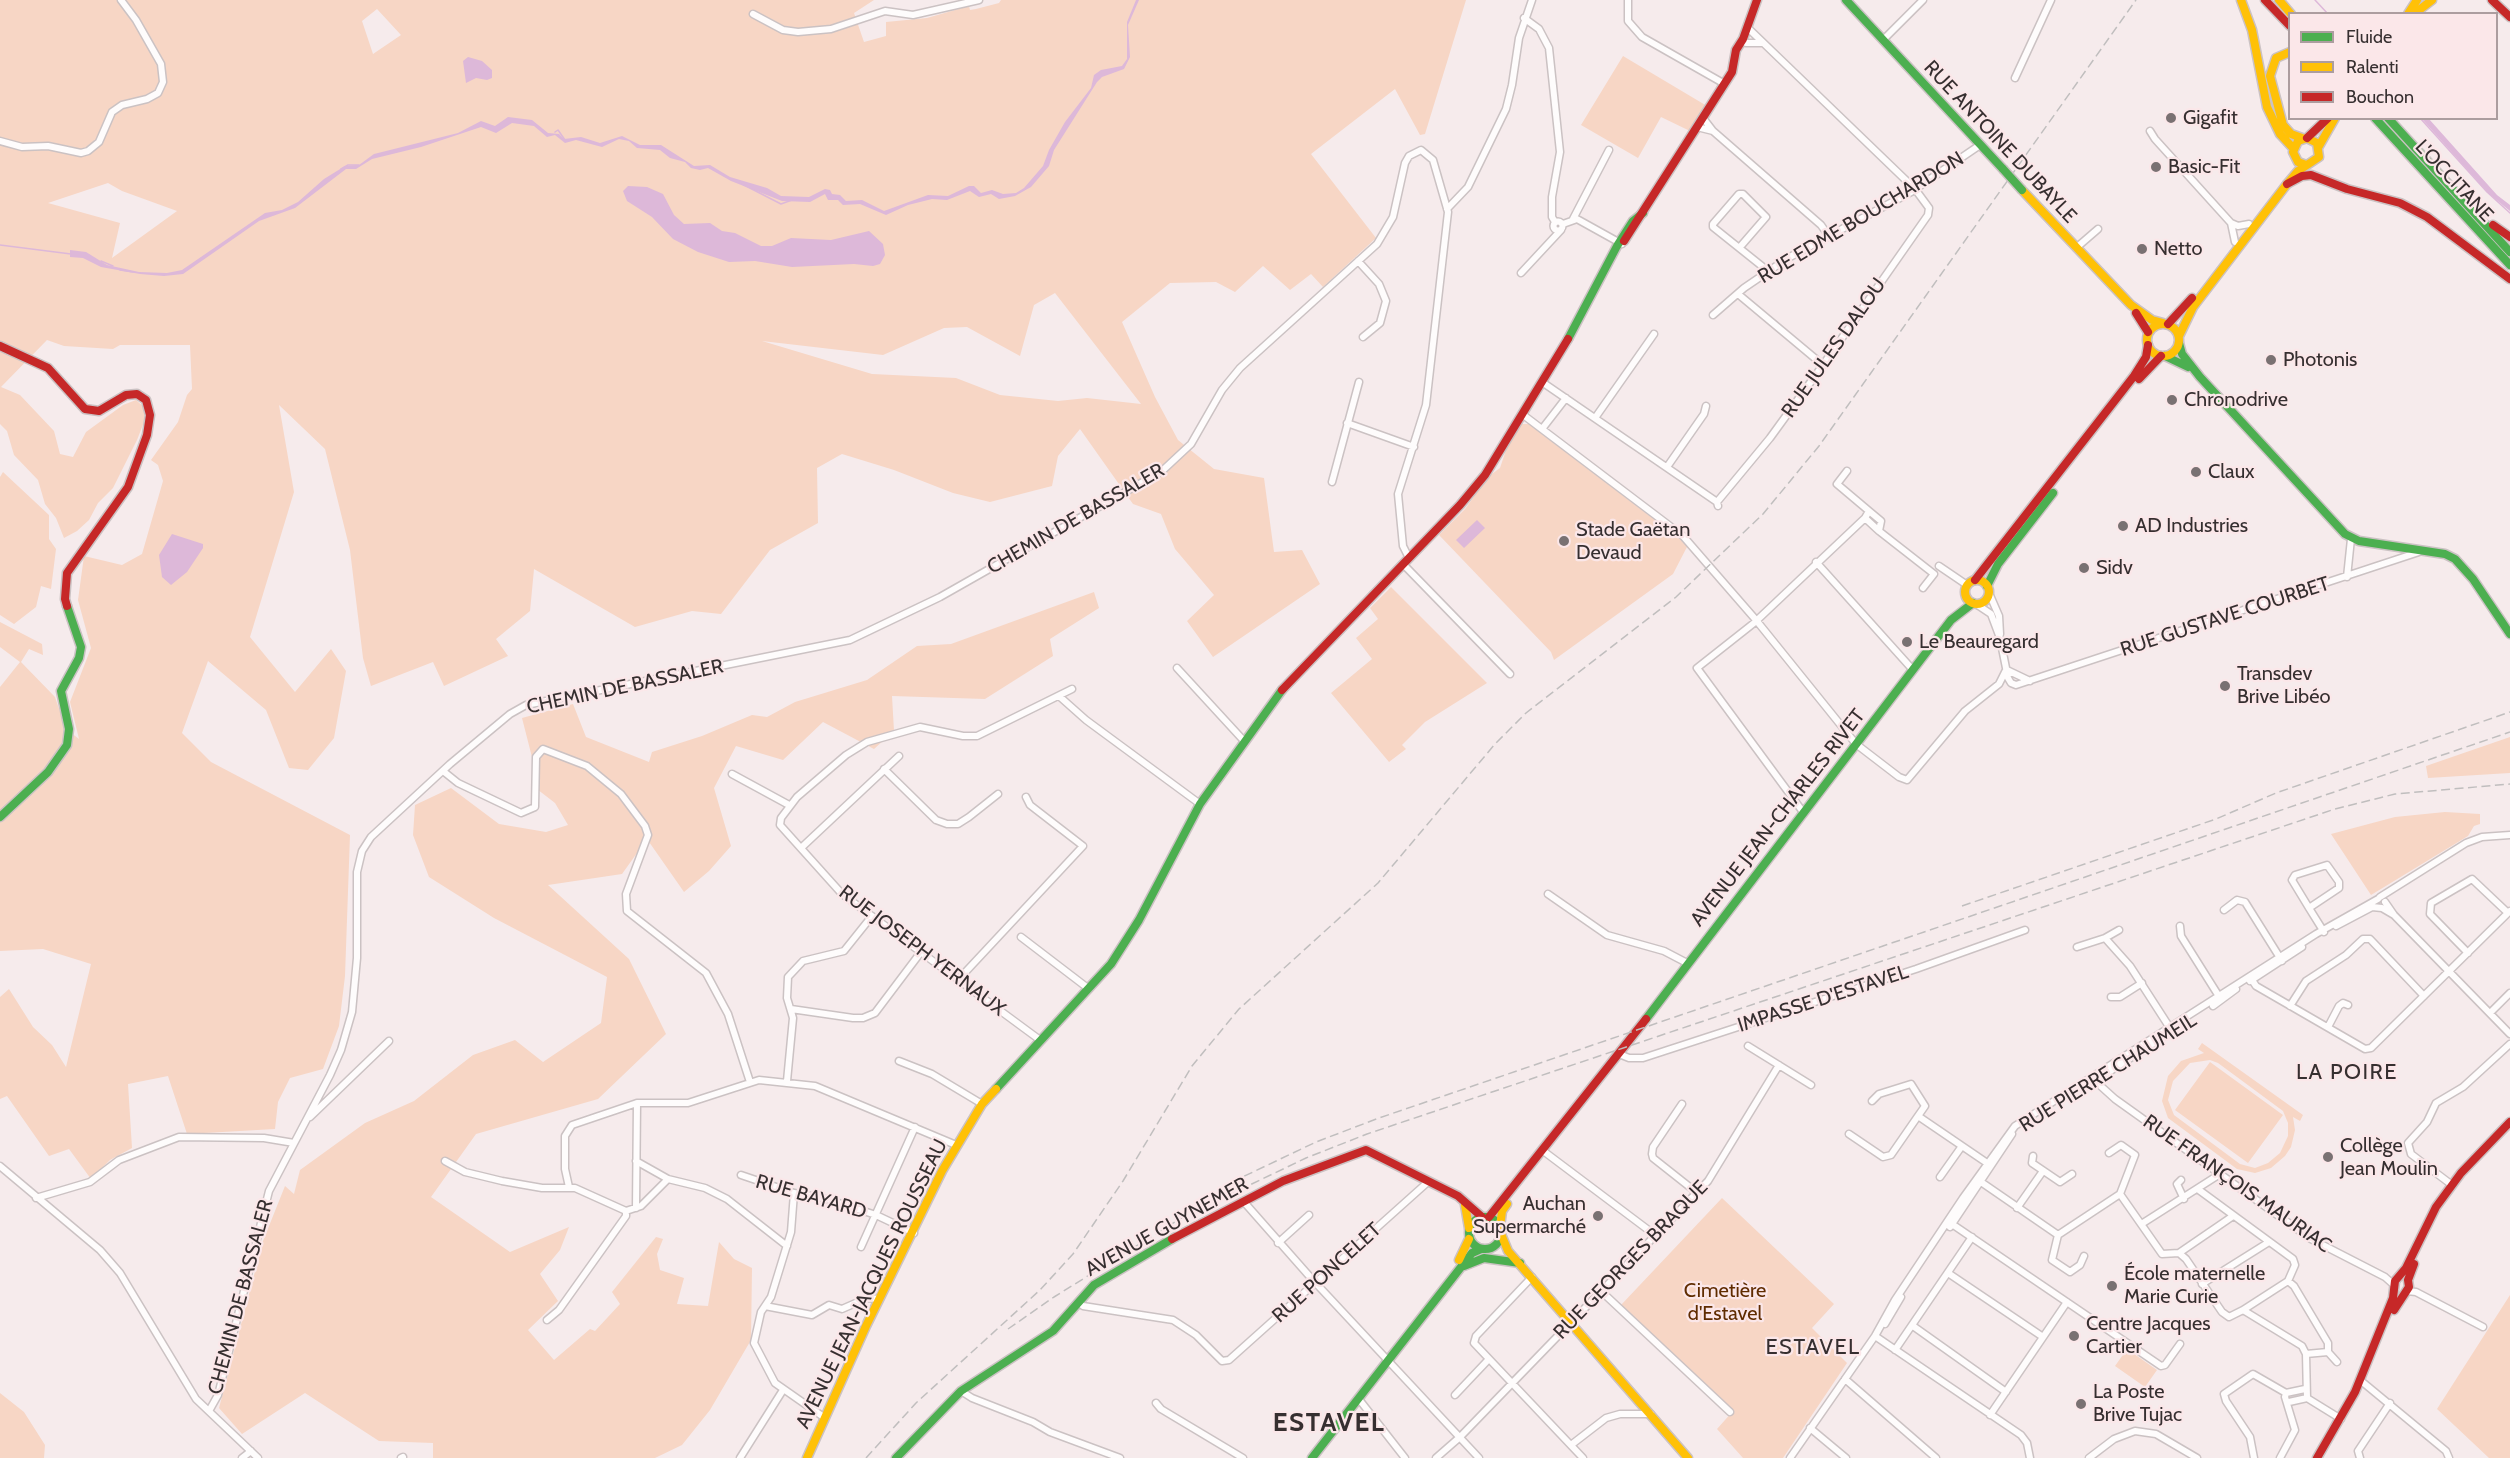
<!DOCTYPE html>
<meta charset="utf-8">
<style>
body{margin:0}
#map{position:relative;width:2510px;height:1458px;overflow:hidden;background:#f6ebec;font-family:Cabin,sans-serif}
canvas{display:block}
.legend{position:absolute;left:2288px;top:12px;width:210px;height:108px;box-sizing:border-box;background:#fbe7e9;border:2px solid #ac9d9f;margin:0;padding:8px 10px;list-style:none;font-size:18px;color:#362f30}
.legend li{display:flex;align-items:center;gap:12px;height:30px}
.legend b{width:30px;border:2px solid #ac9d9f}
</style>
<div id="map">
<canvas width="2510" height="1458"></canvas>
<ul class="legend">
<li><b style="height:8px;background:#4caf50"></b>Fluide</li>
<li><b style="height:8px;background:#ffc107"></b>Ralenti</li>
<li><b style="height:8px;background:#c62828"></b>Bouchon</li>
</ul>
</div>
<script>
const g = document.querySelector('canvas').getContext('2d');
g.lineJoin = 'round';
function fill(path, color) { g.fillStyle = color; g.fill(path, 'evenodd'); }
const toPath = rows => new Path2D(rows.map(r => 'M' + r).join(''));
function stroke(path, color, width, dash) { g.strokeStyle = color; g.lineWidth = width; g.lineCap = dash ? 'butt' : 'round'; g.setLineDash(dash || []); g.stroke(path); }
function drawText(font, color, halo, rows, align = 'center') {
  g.font = font + ' Cabin,sans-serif'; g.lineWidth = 4.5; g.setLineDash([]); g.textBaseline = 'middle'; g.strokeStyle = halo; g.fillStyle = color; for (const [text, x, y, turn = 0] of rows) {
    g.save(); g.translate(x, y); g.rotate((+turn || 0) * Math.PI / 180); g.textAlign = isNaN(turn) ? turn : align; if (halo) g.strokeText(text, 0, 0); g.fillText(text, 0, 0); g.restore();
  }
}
const green = toPath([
 [0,0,874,0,854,13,864,42,886,36,886,22,927,18,969,6,970,10,976,9,999,3,1001,0,1466,0,1425,134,1420,135,1395,89,1311,154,1376,238,1323,287,1311,274,1290,290,1263,266,1235,292,1216,282,1170,283,1122,322,1155,397,1178,440,1214,469,1264,478,1274,552,1302,550,1320,584,1213,657,1187,621,1214,595,1175,549,1161,514,1133,504,1080,429,1058,456,1052,486,990,502,953,493,894,470,842,454,817,468,818,523,770,550,721,614,692,611,635,627,534,569,530,611,496,639,508,656,444,686,433,662,371,686,363,658,350,550,325,449,279,405,294,492,250,637,295,692,331,649,346,671,334,738,308,770,289,768,266,710,208,661,182,733,211,762,350,835,345,976,339,1026,323,1069,290,1078,278,1102,275,1129,187,1134,168,1076,128,1084,132,1148,110,1160,91,1179,69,1149,49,1156,7,1096,0,1099,0,997,9,989,33,1027,52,1045,66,1067,91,964,43,949,0,951,0,687,20,662,0,647,0,622,42,644,43,655,29,649,21,662,55,697,66,729,79,739,70,702,91,648,78,600,84,556,122,565,142,554,163,481,158,465,151,460,178,422,187,395,192,389,190,345,120,345,113,349,64,346,47,340,1,387,20,395,54,431,60,454,73,457,86,432,123,405,136,400,145,408,144,422,137,440,113,488,98,503,89,520,77,531,64,538,56,518,45,504,38,480,14,455,7,431,0,424],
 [377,9,401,35,373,54,362,21],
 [108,183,122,191,177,211,112,258,120,223,48,203],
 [1055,293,1141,404,1087,398,1058,401,1000,395,956,378,872,374,762,341,883,355,944,328,967,327,1020,356,1034,305],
 [1623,56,1707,106,1690,131,1661,117,1638,158,1581,125],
 [1521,424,1529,424,1688,545,1673,574,1554,660,1551,652,1439,535,1465,509,1489,476,1500,468,1506,450],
 [3,472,49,515,49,539,56,549,51,589,41,586,36,607,14,624,0,615,0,477],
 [1391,587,1487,683,1425,722,1402,745,1406,749,1389,762,1331,693,1372,659,1356,638,1378,619,1370,608],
 [1094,592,1099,608,1050,639,1053,656,985,699,892,696,894,731,874,749,823,722,783,760,736,746,714,788,731,846,709,871,684,892,647,839,622,874,548,885,629,959,666,1034,598,1099,476,1134,431,1197,510,1252,569,1227,560,1250,540,1274,558,1301,528,1330,554,1360,590,1329,595,1331,620,1304,612,1292,656,1237,663,1239,657,1254,660,1270,684,1278,677,1304,708,1306,719,1242,734,1259,752,1268,751,1340,710,1410,682,1445,655,1458,433,1458,433,1443,379,1441,305,1393,242,1434,219,1408,263,1241,285,1186,294,1194,300,1170,365,1123,414,1101,473,1055,515,1040,543,1062,601,1023,607,977,494,918,429,877,413,835,415,805,451,788,499,824,546,832,568,825,555,803,533,786,535,769,522,718,573,704,586,737,649,762,652,752,702,736,752,715,767,717,795,702,867,680,917,646,951,644],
 [2510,737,2510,773,2428,778,2426,766],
 [2445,812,2480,814,2480,824,2474,826,2468,836,2371,895,2331,834,2395,817],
 [2202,1043,2303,1115,2300,1121,2293,1117,2295,1130,2291,1147,2285,1156,2271,1168,2255,1173,2237,1169,2168,1118,2162,1101,2168,1076,2181,1061,2204,1053,2198,1049],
 [2210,1060,2218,1063,2283,1111,2288,1123,2288,1136,2280,1153,2268,1163,2255,1168,2240,1164,2174,1115,2168,1100,2173,1081,2190,1063],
 [2210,1062,2283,1115,2248,1163,2175,1110],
 [1722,1198,1834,1304,1812,1328,1847,1363,1783,1458,1743,1458,1717,1429,1733,1411,1621,1305],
 [2510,1295,2510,1458,2489,1458,2437,1409],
 [2127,1349,2157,1370,2145,1387,2115,1366],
 [0,1393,24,1412,45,1445,44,1458,0,1458]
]);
const water = toPath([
 [1136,0,1139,0,1128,25,1130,57,1124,69,1102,77,1097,82,1054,150,1049,166,1031,187,1015,196,999,199,991,194,979,197,970,191,947,200,932,199,908,205,886,215,860,204,843,205,838,200,828,200,825,194,810,202,782,201,731,181,708,168,700,170,691,168,685,162,670,158,660,150,637,148,629,141,619,139,602,147,576,140,565,143,555,135,547,137,534,126,512,123,496,133,481,127,421,147,372,159,356,169,346,169,295,208,259,221,183,274,164,276,140,274,101,267,83,258,70,257,70,250,86,252,107,265,139,272,167,273,182,270,265,213,282,210,298,202,324,179,345,166,359,165,374,154,458,133,481,121,495,126,508,117,532,120,548,133,559,134,564,139,581,137,600,143,622,136,640,145,661,145,694,166,710,165,730,177,767,188,781,196,809,197,825,189,830,190,832,194,840,195,846,201,862,200,884,211,928,195,948,196,969,186,974,186,981,193,992,190,1003,194,1016,193,1024,188,1043,166,1049,150,1065,122,1091,88,1094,75,1101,70,1122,66,1127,59,1127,22],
 [468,57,482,61,492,70,492,78,487,80,476,78,466,83,463,61],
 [2422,119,2429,119,2497,195,2510,205,2510,211,2489,194],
 [628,186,647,187,663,194,674,215,684,224,710,223,722,231,735,233,761,246,772,246,791,238,831,240,869,231,883,244,885,255,880,264,873,266,854,264,792,267,755,261,729,262,698,252,673,239,652,217,627,201,623,191],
 [1477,520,1485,528,1464,548,1456,540],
 [172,534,203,544,203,548,187,572,171,585,162,577,159,555]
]);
const stream = toPath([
 [2315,0,2328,14],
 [2420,118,2487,192,2510,213],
 [555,132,558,130,565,140],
 [341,169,348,165,359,165],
 [742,184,781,204,792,200],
 [0,245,71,254],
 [101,261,113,266],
 [120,270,133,272]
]);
const street = toPath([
 [1628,0,1628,21,1642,37,1723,83],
 [753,14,783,30,798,32,831,29,885,11,913,15,979,0],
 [1524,18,1539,29,1549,48,1560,152,1552,197,1552,217,1555,222],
 [1883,40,1923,0],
 [1746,43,1763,43],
 [2015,78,2051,0],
 [1703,118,1713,131,1821,225,1828,235],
 [1697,127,1713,131],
 [2150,131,2155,139,2231,223,2238,226,2249,224],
 [0,141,22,147,48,146,81,153,88,151,99,142,112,112,122,105,147,99,158,93,163,82,161,64,136,20,121,0],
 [1447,209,1468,187,1506,109,1512,85,1519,38,1532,0],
 [1573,219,1609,150],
 '1553.5 226a4.5 4.5 0 1 1 9 0a4.5 4.5 0 1 1-9 0Z',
 [2231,223,2235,242],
 [1563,224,1577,219,1622,244],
 [1740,247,1766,217,1743,194,1739,194,1713,224,1713,227,1768,271],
 [2076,248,2098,229],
 [1358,261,1379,284,1386,301,1380,323,1363,337],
 [1521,273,1561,230],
 [1738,294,1823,365],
 [1713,315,1744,288,1788,258,1911,192,1980,145],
 [1542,382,1717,502,1718,506],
 [1522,414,1683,536,1756,620,1856,744,1899,777,1907,780,1965,711,1999,684,2006,670],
 [1595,418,1654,334],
 [1347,423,1414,447],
 [1542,429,1566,398],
 [1667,467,1704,414,1706,406],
 [1847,471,1837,484,1869,511],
 [1332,482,1359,382],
 [1717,502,1770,438,1823,365,1928,215,1929,208,1915,189,1750,30],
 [1869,511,1881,521,1879,531,1865,518,1869,511],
 [1879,531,1934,574,1923,588],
 [1816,562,1913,670],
 [1403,564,1510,674],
 [1939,566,1967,585],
 [2347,577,2351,539],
 [1989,593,1999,616,2000,634],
 [1976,604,1991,614,2000,638,2008,678,2011,683,2016,685,2419,552],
 [1177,668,1245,742],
 [2007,670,2030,681],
 [1059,696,1086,720,1200,804],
 [884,769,936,820,947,824,958,824,969,817,998,794],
 [443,771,458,783,521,813,535,807,536,757,543,749,587,766,621,794,645,826,648,835,626,894,627,911,706,973,728,1014,750,1082],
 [732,774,789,805],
 [1803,812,1697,668,1754,623,1865,518],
 [801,848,899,756],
 [1548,894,1607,935,1664,951,1687,963],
 [2380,897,2466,843,2482,837,2510,835],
 [2385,902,2394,915,2510,1034],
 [2309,908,2339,888,2339,882,2327,865,2295,875,2292,880,2309,908,2324,932],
 [2224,910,2237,900,2245,902,2282,961],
 [2180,926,2181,936,2220,998],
 [2336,926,2372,907,2382,908,2394,915],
 [1021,937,1089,989],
 [2105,938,2119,930],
 [2077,947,2105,938,2130,966,2170,1028],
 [2468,953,2430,914,2431,903,2472,879,2508,913],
 [2250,977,2256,986,2365,1049,2371,1048,2510,911],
 [958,980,1083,846,1030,805,1026,797],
 [2250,981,2302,947],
 [2111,997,2120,997,2142,983],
 [2213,1006,2236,989],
 [2290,1006,2306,981,2346,955,2363,939,2370,939,2424,996],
 [791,1009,853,1018,863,1018,875,1013,921,952],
 [2490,1013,2510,993],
 [2328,1027,2339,1006,2343,1003,2348,1005],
 [1040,1040,842,894,780,825,781,818,797,797,846,755,867,742,920,727,963,736,977,736,1072,689],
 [1748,1046,1811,1085],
 [1619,1054,1629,1058,1643,1058,1916,969,2025,930],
 [899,1061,932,1074,982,1104],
 [2094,1080,2115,1099,2311,1239,2385,1277,2394,1285],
 [787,1081,793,1018,787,998,788,977,803,961,844,951,872,916],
 [2084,1088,2171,1032],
 [1872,1101,1879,1094,1911,1084,1925,1106,1918,1116],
 [1682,1104,1653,1147,1652,1154,1653,1158,1696,1192],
 [310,1117,389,1041],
 [1849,1134,1883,1157,1891,1155,1918,1116,1987,1163],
 [1542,1150,1655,1235],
 [2109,1153,2121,1145,2135,1155,2120,1194],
 [2033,1156,2032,1163,2060,1182,2072,1174],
 [445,1161,465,1172,502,1181,542,1188,575,1188,626,1211,641,1206,668,1179],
 [636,1161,668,1179,705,1188,727,1199,787,1246],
 [0,1166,100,1250,120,1273,196,1399,258,1458],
 [741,1175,794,1193,823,1198,876,1215,914,1233],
 [1940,1177,1962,1146],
 [2181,1180,2177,1184,2184,1199],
 [1981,1182,2058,1235],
 [2452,1185,2411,1154,2408,1143,2427,1122,2436,1103,2463,1087,2510,1044],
 [569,1187,565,1169,565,1136,572,1125,637,1103,688,1103,759,1080,815,1086,956,1145],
 [2199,1190,2293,1259,2295,1265,2288,1281,2243,1310],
 [794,1193,791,1232,771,1297,761,1312,754,1343,775,1383,825,1418],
 [36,1198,90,1182,119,1160,179,1137,264,1138,294,1143],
 [1244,1202,1311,1278,1479,1458],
 [636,1208,637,1103],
 [2017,1208,2043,1171],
 [1949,1222,2161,1366,2165,1365,2180,1344],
 [2143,1223,2220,1174],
 [1950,1227,2012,1134],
 [1278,1243,1309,1215],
 [861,1247,915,1127],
 [2179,1253,2233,1216],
 [2084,1256,2080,1265,2070,1272,2052,1260,2058,1235,2120,1194,2162,1254,2179,1253,2186,1259,2222,1312,2229,1317,2243,1310,2302,1346,2306,1354,2307,1398,2341,1419],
 [1948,1273,2043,1337],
 [1532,1277,1476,1336,1474,1343,1583,1458],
 [2288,1281,2294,1286,2328,1343,2328,1352,2337,1362],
 [2202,1284,2269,1242],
 [2407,1291,2416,1292,2483,1327],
 [1602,1292,1730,1412],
 [1078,1302,1083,1306,1173,1320,1196,1335,1222,1361,1229,1360,1429,1181],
 [765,1306,812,1315,829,1305,842,1309,867,1298,879,1299],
 [547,1320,559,1310,626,1216,626,1211],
 [1885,1324,1901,1297],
 [1913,1326,2006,1392],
 [1875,1336,2021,1435,2027,1443,2030,1458],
 [1895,1350,1972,1237],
 [2306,1354,2328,1352],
 [1845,1379,1936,1458],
 [2360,1380,2446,1451,2449,1458],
 [961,1391,972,1398,1033,1422,1050,1432,1120,1458],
 [2286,1393,2305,1389],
 [1455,1395,1489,1359],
 [1358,1398,1405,1458],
 [2289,1402,2307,1398],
 [1156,1403,1161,1409,1243,1458],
 [209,1411,218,1395,269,1191,330,1075,341,1050,352,1012,357,958,357,872,362,851,371,837,450,764,510,714,526,705,850,640,940,597,1162,471,1191,444,1222,390,1240,368,1377,244,1393,217,1405,163,1409,156,1421,150,1433,160,1448,212,1426,405,1398,494,1403,546,1409,558],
 [1990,1415,2067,1302],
 [1810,1428,1846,1458],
 [1571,1445,1606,1418,1620,1414,1651,1414],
 [242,1458,251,1451],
 [401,1458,403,1457],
 [740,1458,783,1390],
 [1436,1458,1460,1437,1708,1181,1779,1065],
 [1790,1458,1875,1336,1895,1300,1963,1198,2015,1126,2316,934,2378,899],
 [2089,1458,2114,1439,2135,1431,2156,1434,2197,1458],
 [2254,1458,2250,1437,2226,1401,2224,1394,2253,1374,2286,1393,2285,1397,2295,1430,2280,1458],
 [2360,1458,2358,1451,2390,1403]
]);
const fast = toPath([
 [1846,0,2003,169],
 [2375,118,2510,265],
 [2388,118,2510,252],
 [1568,339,1617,246,1633,221,1643,213],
 [2179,343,2182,354,2200,377,2345,534,2359,541,2445,554,2455,559,2473,579,2510,634],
 [2165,356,2188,367],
 [1987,586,1998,564,2053,493],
 [0,817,48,772,67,745,69,729,61,691,79,658,81,647,67,606],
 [1646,1019,1951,620,1973,603],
 [996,1089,1111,964,1139,920,1200,804,1282,690],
 '1469 1233a16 16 0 1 1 32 0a16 16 0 1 1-32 0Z',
 [1464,1266,1484,1258,1520,1263],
 [896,1458,961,1391,1053,1331,1094,1285,1172,1239],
 [1312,1458,1472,1253,1481,1249]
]);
const slow = toPath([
 [2241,0,2252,30,2267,107,2280,134,2293,148],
 [2279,0,2291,14],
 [2408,14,2417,0],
 [2414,14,2432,0],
 [2290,52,2276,58,2270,76,2283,125,2291,134,2302,138],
 [2319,146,2335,118],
 [2022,190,2131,305,2152,320,2163,323],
 '2147 340a16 16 0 1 1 32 0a16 16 0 1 1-32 0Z',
 [2179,336,2193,307,2287,184,2298,171,2319,157,2317,143,2307,138,2298,141,2293,152,2298,162,2306,165],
 '1965 592a12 12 0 1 1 24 0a12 12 0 1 1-24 0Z',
 [1465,1205,1469,1228],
 [1500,1227,1502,1211,1507,1204],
 [1501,1234,1508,1251,1688,1458],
 [1459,1260,1469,1239],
 [807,1458,866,1326,942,1171,982,1104,996,1089]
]);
const jam = toPath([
 [2265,0,2290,26],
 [2492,0,2510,17],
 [2307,138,2328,118],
 [2287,184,2302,176,2311,175,2347,189,2400,203,2427,217,2510,279],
 [2493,225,2510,237],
 [1624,241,1732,72,1736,50,1743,39,1757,0],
 [2136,313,2148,332],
 [2168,324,2192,298],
 [0,346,48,368,85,409,99,411,126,395,137,394,146,400,150,415,147,435,128,487,67,573,65,599,67,606],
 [2139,379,2161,356],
 [1975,580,2134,376,2146,357,2148,345],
 [1282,690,1460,505,1485,475,1568,339],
 [1489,1217,1646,1019],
 [1172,1239,1283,1181,1366,1150,1458,1196,1482,1217],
 [2394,1310,2409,1287,2408,1280,2414,1264],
 [2317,1458,2355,1392,2393,1298,2395,1281,2406,1268,2436,1207,2461,1173,2510,1122]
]);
const rail = toPath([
 [1962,906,2216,819,2276,793,2510,712],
 [1232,1182,1316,1142,1379,1118,2510,732],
 [1008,1329,1054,1297,1183,1217,1306,1158,1367,1134,2335,809,2395,794,2510,784],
 [866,1458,916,1403,1040,1290,1073,1254,1123,1181,1192,1066,1239,1009,1378,883,1495,744,1526,713,1676,597,1763,514,1819,446,2136,0]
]);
const fastBridge = toPath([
 [2003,169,2022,190]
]);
const markers = [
 [2171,118,6,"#797172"],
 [2156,167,6,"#797172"],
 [2142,249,6,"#797172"],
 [2271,360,6,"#797172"],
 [2172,400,6,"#797172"],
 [2196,472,6,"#797172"],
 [2123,526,6,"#797172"],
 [1564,541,6,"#797172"],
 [2084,568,6,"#797172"],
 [1907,642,6,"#797172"],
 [2225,686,6,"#797172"],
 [2328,1157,6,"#797172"],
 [1598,1216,6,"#797172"],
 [2112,1286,6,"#797172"],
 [2074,1336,6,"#797172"],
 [2081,1404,6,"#797172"]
];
const poiNames = [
 ["Gigafit",2183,118],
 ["Basic-Fit",2168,167],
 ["Netto",2154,249],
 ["Photonis",2283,360],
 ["Chronodrive",2184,400],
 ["Claux",2208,472],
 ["AD Industries",2135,526],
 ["Stade Gaëtan",1576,530],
 ["Devaud",1576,553],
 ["Sidv",2096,568],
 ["Le Beauregard",1919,642],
 ["Transdev",2237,674],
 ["Brive Libéo",2237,697],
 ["Collège",2340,1146],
 ["Jean Moulin",2340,1169],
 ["Auchan",1586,1204,"right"],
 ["Supermarché",1586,1227,"right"],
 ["École maternelle",2124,1274],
 ["Marie Curie",2124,1297],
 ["Centre Jacques",2086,1324],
 ["Cartier",2086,1347],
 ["La Poste",2093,1392],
 ["Brive Tujac",2093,1415]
];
const streetNames = [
 ["RUE ANTOINE DUBAYLE",2000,142,47],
 ["L'OCCITANE",2454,181,47],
 ["RUE EDME BOUCHARDON",1861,218,-31],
 ["RUE JULES DALOU",1834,348,-55],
 ["CHEMIN DE BASSALER",1076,519,-30],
 ["RUE GUSTAVE COURBET",2225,617,-18],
 ["CHEMIN DE BASSALER",625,687,-12],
 ["AVENUE JEAN-CHARLES RIVET",1778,818,-52],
 ["RUE JOSEPH YERNAUX",922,951,37],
 ["IMPASSE D'ESTAVEL",1823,999,-18],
 ["RUE PIERRE CHAUMEIL",2108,1073,-32],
 ["RUE FRANÇOIS MAURIAC",2237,1184,35],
 ["RUE BAYARD",811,1197,16],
 ["AVENUE GUYNEMER",1167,1227,-29],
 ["RUE GEORGES BRAQUE",1631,1260,-46],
 ["RUE PONCELET",1327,1273,-42],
 ["AVENUE JEAN-JACQUES ROUSSEAU",872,1284,-64],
 ["CHEMIN DE BASSALER",241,1297,-75]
];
const parkNames = [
 ["Cimetière",1725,1291],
 ["d'Estavel",1725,1314]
];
const quarterNames = [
 ["LA POIRE",2347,1073],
 ["ESTAVEL",1813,1348]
];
const districtNames = [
 ["ESTAVEL",1329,1423]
];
fill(green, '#f7d6c5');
fill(water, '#ddb8d9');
stroke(stream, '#ddb8d9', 1.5);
stroke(street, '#cbc2c3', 9);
stroke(fast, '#cbc2c3', 11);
stroke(slow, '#cbc2c3', 11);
stroke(jam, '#cbc2c3', 11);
stroke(street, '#fefcfc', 6);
stroke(fast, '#4caf50', 8);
stroke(slow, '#ffc107', 8);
stroke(jam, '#c62828', 8);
stroke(rail, '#c0bebe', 1.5, [9, 4.5]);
stroke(fastBridge, '#cbc2c3', 11, []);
stroke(fastBridge, '#4caf50', 8);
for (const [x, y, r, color] of markers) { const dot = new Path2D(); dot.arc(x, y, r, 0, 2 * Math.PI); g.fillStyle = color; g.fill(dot); stroke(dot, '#fbe7e9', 2); }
drawText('20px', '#362f30', '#fbe7e9', poiNames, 'left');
drawText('20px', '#362f30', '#fbe7e9', streetNames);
drawText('20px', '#602c00', '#fbe7e9', parkNames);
g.letterSpacing = '1.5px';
drawText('22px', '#362f30', '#fbe7e9', quarterNames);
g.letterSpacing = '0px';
g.letterSpacing = '1.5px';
drawText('bold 26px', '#362f30', '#fbe7e9', districtNames);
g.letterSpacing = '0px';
</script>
